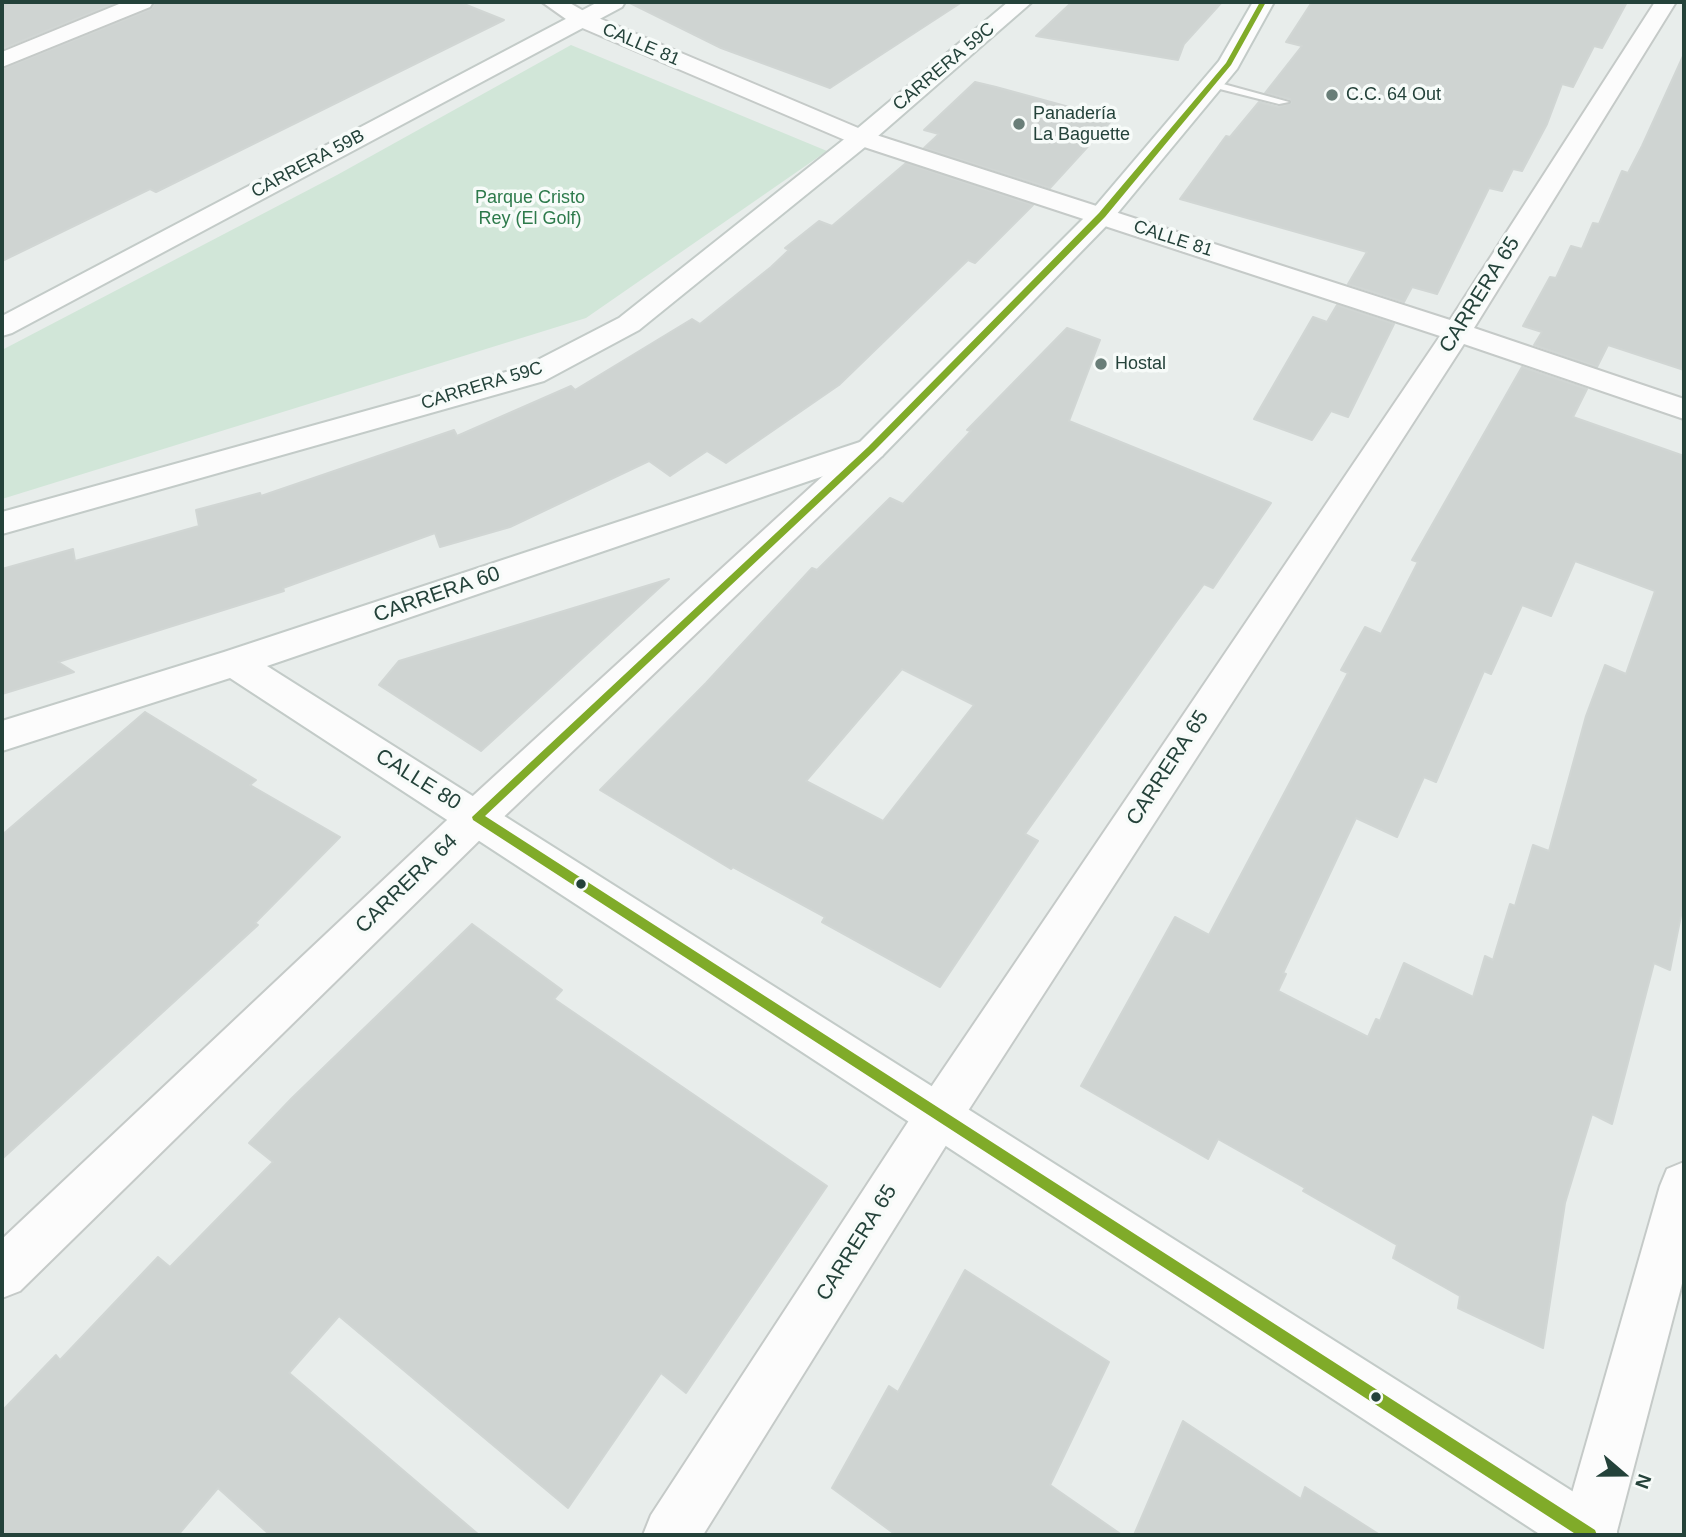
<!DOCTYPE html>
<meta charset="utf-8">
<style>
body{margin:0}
#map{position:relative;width:1686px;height:1537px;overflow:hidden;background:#e8edeb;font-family:Arial,sans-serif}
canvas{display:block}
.frame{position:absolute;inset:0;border:4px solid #24423a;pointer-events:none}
.north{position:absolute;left:1588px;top:1439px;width:70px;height:70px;-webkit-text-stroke:5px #f7fbf9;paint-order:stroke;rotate:110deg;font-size:19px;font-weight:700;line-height:28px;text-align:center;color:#24423a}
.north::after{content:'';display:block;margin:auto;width:24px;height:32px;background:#24423a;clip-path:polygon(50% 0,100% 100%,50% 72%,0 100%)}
</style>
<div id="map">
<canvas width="1686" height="1537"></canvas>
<div class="frame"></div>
<div class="north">N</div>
</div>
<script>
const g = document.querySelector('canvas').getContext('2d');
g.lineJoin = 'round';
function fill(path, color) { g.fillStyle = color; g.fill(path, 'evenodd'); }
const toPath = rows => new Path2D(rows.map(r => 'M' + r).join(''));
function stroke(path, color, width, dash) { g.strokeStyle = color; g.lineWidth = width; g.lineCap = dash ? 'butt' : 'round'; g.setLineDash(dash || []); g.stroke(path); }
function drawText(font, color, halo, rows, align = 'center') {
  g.font = font + ' Arial,sans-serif'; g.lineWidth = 7; g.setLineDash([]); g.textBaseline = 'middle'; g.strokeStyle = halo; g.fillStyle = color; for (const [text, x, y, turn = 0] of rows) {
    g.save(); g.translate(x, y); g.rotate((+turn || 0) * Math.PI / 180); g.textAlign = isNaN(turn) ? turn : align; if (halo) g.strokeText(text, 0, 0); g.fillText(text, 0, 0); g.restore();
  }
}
const green = toPath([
 [571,45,827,151,586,318,2,499,2,350,337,175]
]);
const building = toPath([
 [2,2,118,2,2,49,2,2],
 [156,2,459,2,504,20,156,192,150,189,2,261,2,69,151,9,156,2],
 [628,2,962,2,830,88,721,48,628,2],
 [1072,2,1222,2,1184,44,1178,60,1036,36,1072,2],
 [1312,2,1627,2,1602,48,1594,46,1573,87,1562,84,1547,124,1522,171,1513,169,1502,191,1489,188,1437,294,1412,287,1404,302,1348,284,1367,252,1180,199,1226,136,1230,137,1259,102,1278,107,1291,103,1290,99,1265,93,1302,46,1286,42,1312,2],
 [1684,54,1684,370,1608,345,1597,367,1534,345,1542,332,1523,326,1550,277,1556,278,1571,246,1582,249,1593,223,1599,224,1622,171,1628,173,1642,146,1684,54],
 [975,82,996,87,1113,119,1050,188,924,148,939,134,924,130,975,82],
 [906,163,1033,205,975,263,968,260,839,385,726,463,707,451,670,476,649,461,510,527,440,547,435,533,283,588,284,591,58,662,74,672,2,694,2,569,73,549,75,561,199,526,196,510,260,493,261,496,454,430,457,436,571,386,575,390,692,319,700,324,771,267,789,250,785,248,819,221,832,226,906,163],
 [1337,305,1394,324,1348,417,1331,411,1312,440,1254,419,1313,317,1327,322,1337,305],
 [1067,328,1100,340,1069,421,1271,503,1213,588,1204,584,1176,622,1025,834,1038,841,940,987,822,922,825,917,733,867,731,869,600,790,706,683,812,568,817,570,890,498,903,504,971,431,967,430,1067,328],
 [902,669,974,705,883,821,806,781,902,669],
 [1522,367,1587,389,1573,417,1684,456,1684,901,1670,970,1654,963,1612,1124,1592,1114,1565,1203,1543,1348,1458,1308,1460,1296,1393,1258,1397,1245,1303,1191,1305,1188,1218,1139,1208,1159,1081,1086,1175,917,1209,935,1348,673,1341,670,1365,627,1381,634,1418,562,1412,560,1522,367],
 [1575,561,1655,591,1626,674,1605,665,1586,716,1549,851,1533,845,1515,906,1510,904,1493,960,1485,956,1473,997,1404,963,1380,1021,1376,1019,1368,1037,1278,991,1286,974,1283,973,1356,818,1397,837,1424,777,1436,782,1484,671,1491,674,1522,605,1551,616,1575,561],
 [669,579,481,751,379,685,399,661,669,579],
 [145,712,256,780,250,785,340,837,255,923,258,925,2,1159,2,835,145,712],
 [472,924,562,990,554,999,827,1186,686,1393,661,1373,568,1508,339,1316,289,1373,479,1535,270,1535,218,1488,178,1535,2,1535,2,1411,56,1355,60,1360,158,1257,170,1267,273,1162,249,1143,292,1098,472,924],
 [965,1270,1109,1362,1050,1485,1122,1535,896,1535,832,1488,889,1386,898,1392,965,1270],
 [1183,1421,1301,1499,1305,1487,1380,1535,1134,1535,1183,1421]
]);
const lane = toPath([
 [1208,82,1216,82,1289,102,1279,104,1208,86,1208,82]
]);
const street = toPath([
 [124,2,153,2,150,7,2,67,2,52,124,2],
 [542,2,568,2,589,14,870,133,1450,320,1655,2,1676,2,1474,328,1684,399,1684,419,1464,344,955,1131,703,1535,643,1535,651,1515,923,1099,1440,336,852,143,573,24,542,2],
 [871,439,882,442,887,449,882,456,491,829,20,1291,2,1298,2,1239,463,805,860,442,871,439],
 [1684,1162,1684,1276,1616,1535,1560,1535,1660,1186,1667,1169,1684,1162]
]);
const secondary = toPath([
 [598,2,625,2,622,7,12,333,2,336,2,316,598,2],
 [1008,2,1032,2,870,143,639,330,544,381,2,534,2,512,524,367,619,318,852,133,1008,2],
 [1253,2,1274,2,1237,69,1111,221,882,456,267,666,1610,1515,1618,1535,1541,1535,230,678,2,751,2,721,224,652,860,442,1093,209,1219,61,1253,2]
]);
const bus1 = toPath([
 [1260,2,1266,2,1231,65,1105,217,874,451,485,816,1595,1530,1597,1535,1577,1535,473,820,472,817,868,447,1099,213,1226,63,1260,2]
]);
const markers = [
 [1332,95,7,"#697e78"],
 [1019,124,7,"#697e78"],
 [1101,364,7,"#697e78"],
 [581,884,6,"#24423a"],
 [1376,1397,6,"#24423a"]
];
const farStreetnames = [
 ["CALLE 81",641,45,23],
 ["CARRERA 59C",944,67,-40],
 ["CARRERA 59B",308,164,-28],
 ["CALLE 81",1173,239,18],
 ["CARRERA 59C",482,386,-17]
];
const farPoinames = [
 ["C.C. 64 Out",1346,95],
 ["Panadería",1033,114],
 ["La Baguette",1033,135],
 ["Hostal",1115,364]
];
const farParknames = [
 ["Parque Cristo",530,198],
 ["Rey (El Golf)",530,219]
];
const streetNames = [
 ["CARRERA 65",1480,295,-58],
 ["CARRERA 60",437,595,-19],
 ["CARRERA 65",1168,768,-57],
 ["CALLE 80",418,780,32],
 ["CARRERA 64",407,884,-44],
 ["CARRERA 65",857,1243,-58]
];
fill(green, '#d1e6d8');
fill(building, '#cfd4d2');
stroke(building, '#d1d6d4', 2);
stroke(lane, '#c5cac8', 4);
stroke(street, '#c5cac8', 4);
stroke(secondary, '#c3cbc8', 4);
fill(lane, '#fcfcfc');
fill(street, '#fcfcfc');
fill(secondary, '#fcfcfc');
fill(bus1, '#80ab29');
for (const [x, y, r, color] of markers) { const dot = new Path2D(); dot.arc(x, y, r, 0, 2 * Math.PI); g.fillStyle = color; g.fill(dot); stroke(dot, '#f7fbf9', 2.5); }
drawText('18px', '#24423a', '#f7fbf9', farStreetnames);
drawText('18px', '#24423a', '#f7fbf9', farPoinames, 'left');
drawText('18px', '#2d7a4b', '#f7fbf9', farParknames);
drawText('21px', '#24423a', '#f7fbf9', streetNames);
</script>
